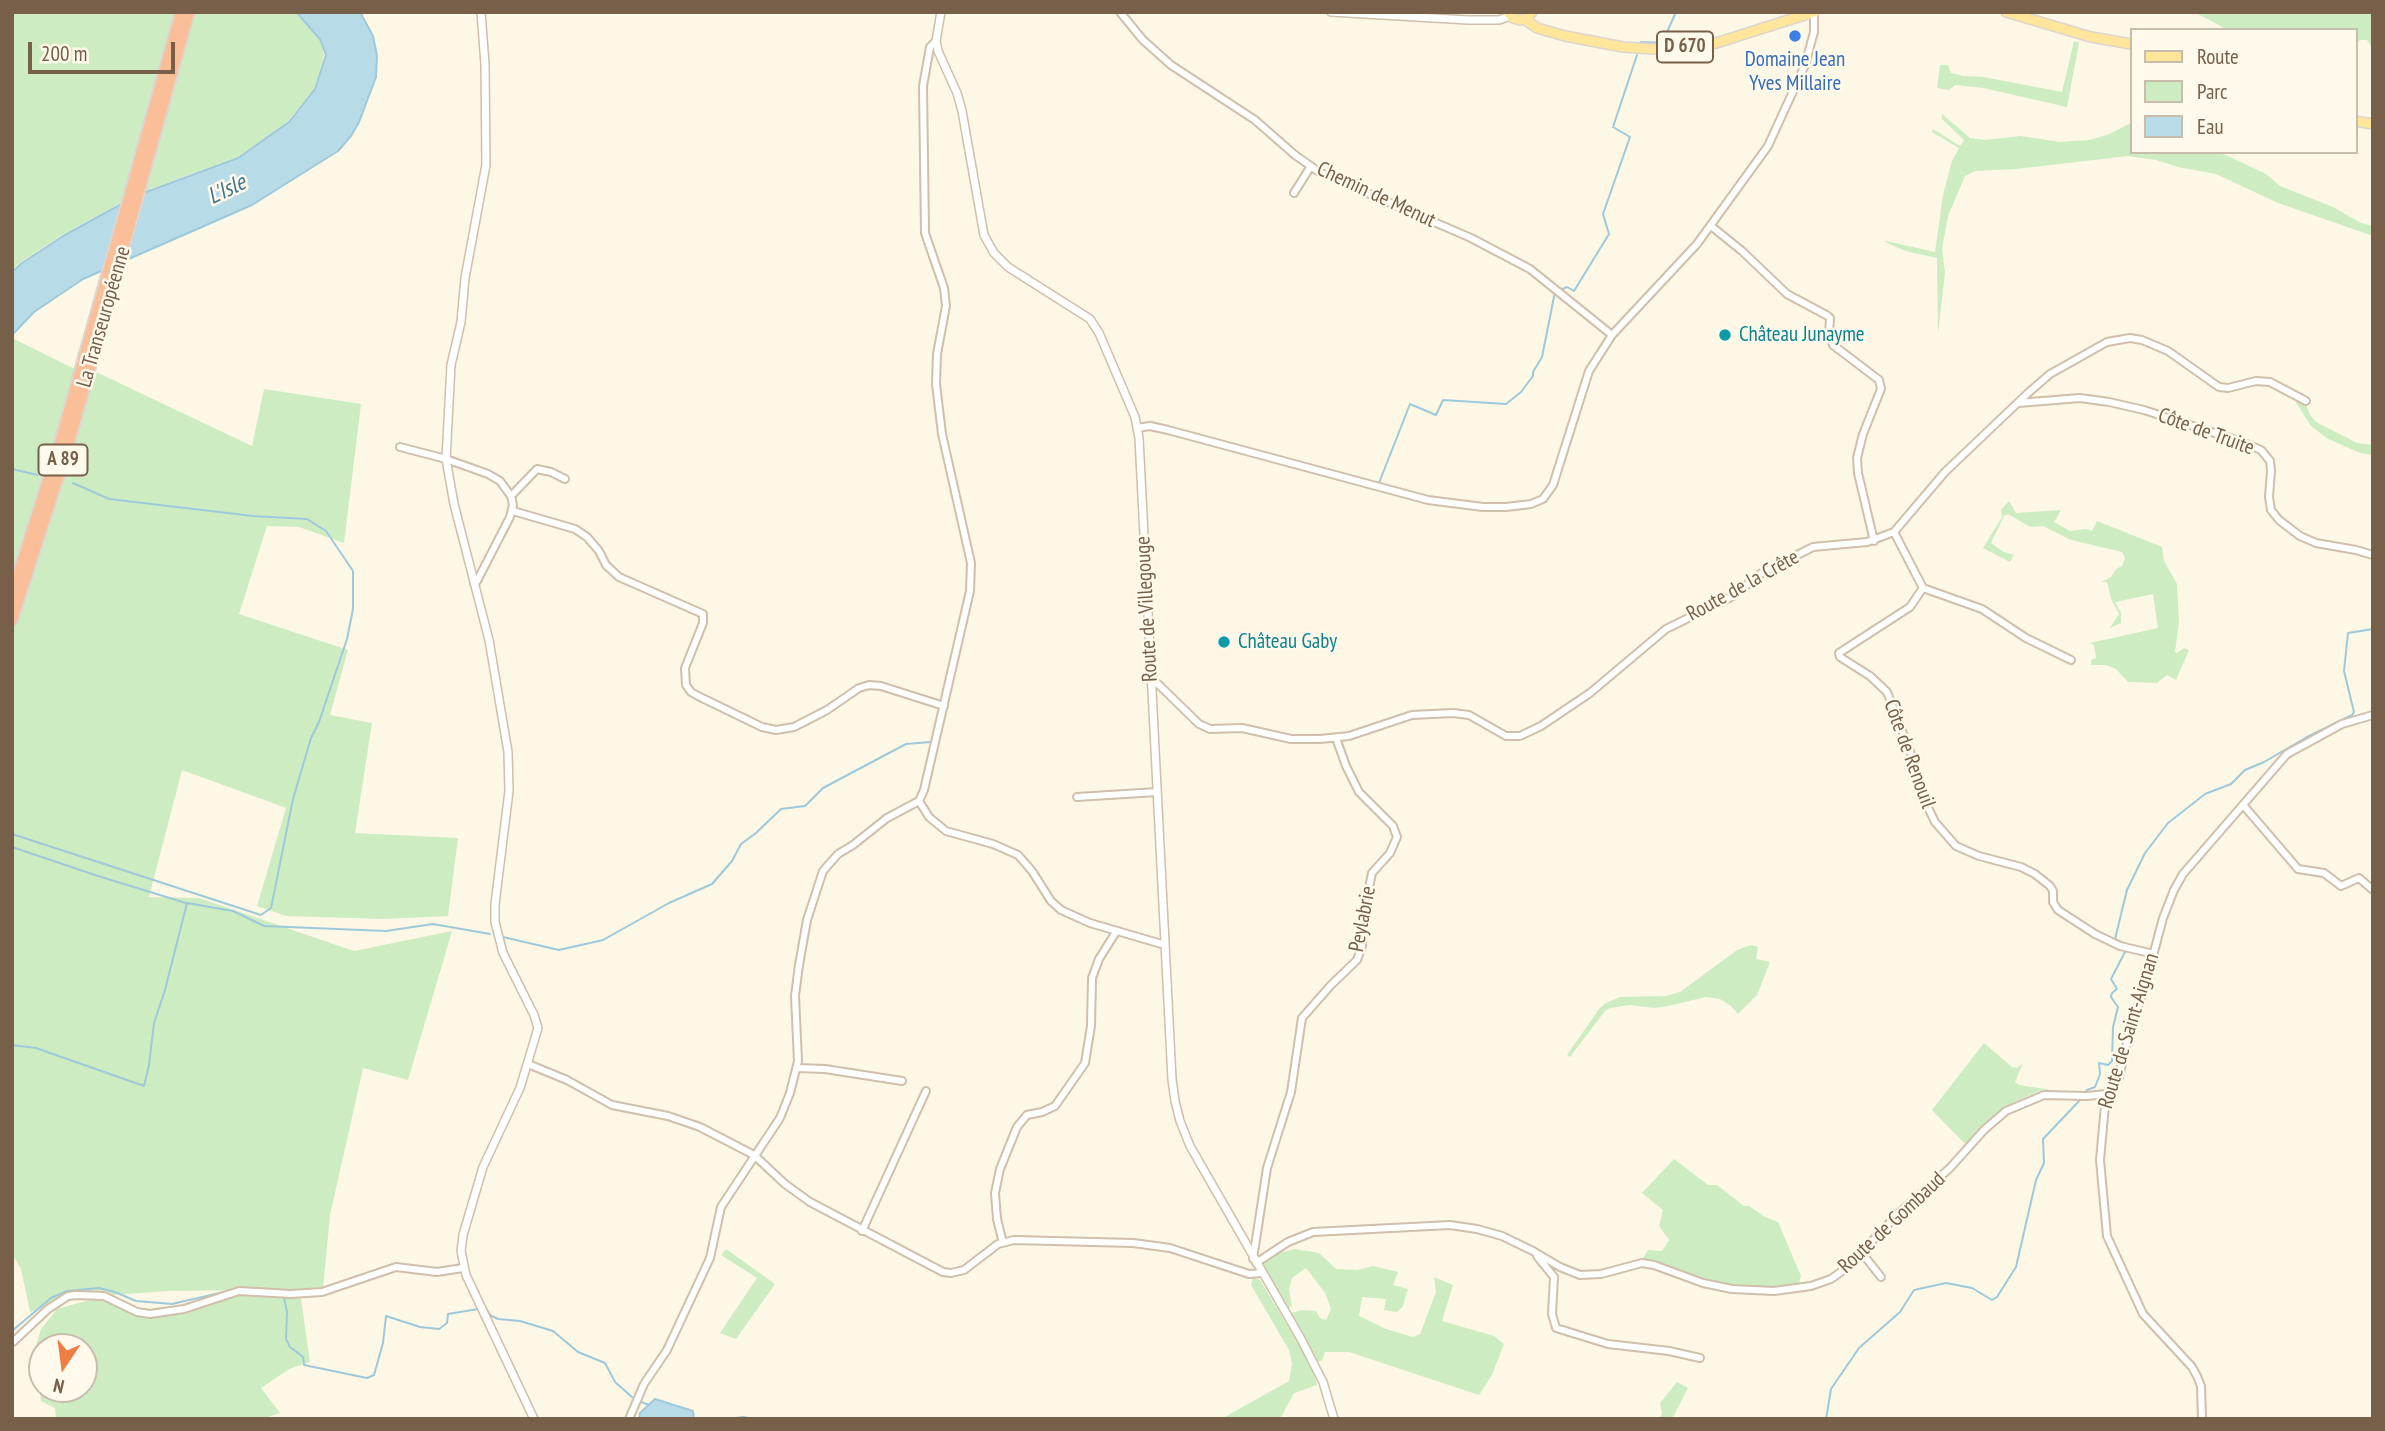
<!DOCTYPE html>
<meta charset="utf-8">
<style>
body{margin:0}
#map{position:relative;width:2385px;height:1431px;overflow:hidden;background:#fdf7e5;font-family:"PT Sans Narrow",sans-serif}
canvas{display:block}
.frame{position:absolute;inset:0;border:14px solid #785f49;pointer-events:none}
.legend{position:absolute;left:2130px;top:28px;width:228px;height:126px;box-sizing:border-box;background:#fffaec;border:2px solid #c9bcab;margin:0;padding:9px 12px;list-style:none;font-size:21px;color:#785f49}
.legend li{display:flex;align-items:center;gap:14px;height:35px}
.legend b{width:35px;border:2px solid #c9bcab}
.north{position:absolute;left:28px;top:1333px;width:70px;height:70px;box-sizing:border-box;background:#fffaec;border:2px solid #c9bcab;border-radius:50%;rotate:193deg;font-size:19px;font-weight:700;line-height:28px;text-align:center;color:#785f49}
.north::after{content:'';display:block;margin:auto;width:24px;height:32px;background:#ed7f45;clip-path:polygon(50% 0,100% 100%,50% 72%,0 100%)}
.scale{position:absolute;left:28px;top:42px;width:147px;height:32px;box-sizing:border-box;border:4px solid #785f49;border-top:0;padding-left:9px;font-size:21px;line-height:24px;white-space:nowrap;color:#785f49;-webkit-text-stroke:5px #fffaec;paint-order:stroke}
</style>
<div id="map">
<canvas width="2385" height="1431"></canvas>
<div class="frame"></div>
<ul class="legend">
<li><b style="height:9px;background:#ffe69b"></b>Route</li>
<li><b style="height:19px;background:#ceecc2"></b>Parc</li>
<li><b style="height:19px;background:#b8dbe8"></b>Eau</li>
</ul>
<div class="north">N</div>
<div class="scale">200 m</div>
</div>
<script>
const g = document.querySelector('canvas').getContext('2d');
g.lineJoin = 'round';
function fill(path, color) { g.fillStyle = color; g.fill(path, 'evenodd'); }
const toPath = rows => new Path2D(rows.map(r => 'M' + r).join(''));
function stroke(path, color, width, dash) { g.strokeStyle = color; g.lineWidth = width; g.lineCap = dash ? 'butt' : 'round'; g.setLineDash(dash || []); g.stroke(path); }
function drawText(font, color, halo, rows, align = 'center') {
  g.font = font + ' "PT Sans Narrow",sans-serif'; g.lineWidth = 5; g.setLineDash([]); g.textBaseline = 'middle'; g.strokeStyle = halo; g.fillStyle = color; for (const [text, x, y, turn = 0] of rows) {
    g.save(); g.translate(x, y); g.rotate((+turn || 0) * Math.PI / 180); g.textAlign = isNaN(turn) ? turn : align; if (halo) g.strokeText(text, 0, 0); g.fillText(text, 0, 0); g.restore();
  }
}
const green = toPath([
 [12,12,294,12,320,39,324,55,323,60,314,89,288,121,269,136,237,157,137,194,62,235,21,262,12,270],
 [2194,12,2373,12,2373,49,2367,40,2360,40,2355,45,2355,30,2228,30],
 [2074,41,2079,43,2067,107,1983,88,1955,85,1949,90,1937,88,1940,65,1948,65,1951,73,1964,76,1984,77,2062,92],
 [1942,114,1970,138,1984,140,2021,136,2060,142,2089,140,2107,135,2131,123,2131,152,2202,154,2217,152,2228,156,2266,174,2280,186,2333,207,2361,223,2373,226,2373,236,2278,203,2216,174,2178,167,2156,160,2128,156,2016,169,1975,171,1965,176,1948,216,1942,249,1945,272,1938,334,1937,258,1905,251,1885,242,1886,241,1935,252,1943,195,1952,161,1959,148,1932,132,1933,129,1960,146,1964,140,1942,119],
 [12,338,91,377,94,371,252,446,264,389,361,404,344,543,299,527,267,526,239,614,348,650,330,715,372,723,355,833,458,838,448,916,383,919,286,916,257,906,286,808,182,770,149,897,199,898,354,951,452,931,408,1080,363,1068,330,1215,323,1289,168,1291,85,1297,30,1312,21,1269,12,1254],
 [2297,398,2305,403,2310,415,2316,422,2357,443,2373,445,2373,455,2360,453,2328,439,2311,426,2295,401],
 [2009,501,2016,513,2061,510,2054,522,2070,531,2086,529,2092,531,2097,521,2162,547,2164,561,2177,584,2179,622,2175,652,2177,653,2184,648,2189,650,2176,680,2167,675,2157,683,2128,682,2116,669,2106,665,2091,665,2091,660,2096,658,2094,645,2090,643,2158,628,2153,594,2115,602,2121,613,2121,623,2110,628,2119,614,2111,599,2107,582,2101,582,2111,577,2116,569,2122,566,2125,558,2122,552,2071,540,2043,526,2030,527,2008,514,2004,516,1991,543,2004,552,2014,555,2010,562,1983,548,2002,517,2001,510],
 [1751,945,1758,947,1756,959,1770,962,1757,995,1738,1014,1731,1006,1720,999,1706,997,1668,1006,1654,1008,1630,1005,1610,1008,1605,1011,1570,1057,1567,1055,1599,1009,1606,1003,1620,997,1666,996,1680,992,1737,950],
 [1984,1043,2012,1067,2017,1068,2023,1063,2015,1082,2019,1085,2052,1090,2039,1091,2010,1104,1994,1115,1967,1146,1932,1110],
 [1674,1159,1708,1185,1717,1185,1744,1206,1749,1206,1765,1217,1778,1222,1801,1276,1799,1283,1751,1289,1730,1286,1705,1280,1643,1258,1648,1250,1662,1251,1669,1240,1659,1226,1663,1210,1642,1193],
 [726,1249,775,1284,736,1339,720,1333,757,1278,721,1255],
 [1295,1249,1319,1253,1336,1269,1357,1270,1373,1266,1398,1272,1393,1285,1408,1289,1403,1306,1397,1312,1384,1310,1386,1299,1362,1297,1359,1316,1386,1329,1413,1337,1420,1334,1436,1292,1434,1277,1453,1285,1442,1321,1494,1336,1504,1344,1492,1375,1479,1395,1349,1352,1325,1352,1322,1361,1314,1361,1311,1350,1288,1314,1302,1310,1316,1311,1320,1318,1326,1320,1331,1309,1325,1293,1306,1268,1292,1278,1289,1290,1292,1306,1286,1310,1261,1267,1275,1254],
 [1253,1277,1260,1280,1312,1367,1317,1385,1294,1393,1280,1419,1221,1419,1289,1381,1292,1364,1289,1350,1251,1285],
 [243,1294,301,1299,310,1362,289,1369,261,1388,280,1413,262,1419,56,1419,55,1408,41,1401,36,1346,41,1329,57,1309,97,1298,121,1305,145,1317,181,1312],
 [42,1347,84,1347,84,1389,42,1389],
 [1677,1382,1688,1388,1672,1419,1659,1419,1662,1414,1660,1403]
]);
const water = toPath([
 [296,12,360,12,373,36,377,56,376,77,359,122,351,136,338,151,252,205,83,279,34,312,12,335,12,272,22,263,63,236,138,195,238,158,289,122,315,89,326,55,320,39,296,12],
 [655,1399,693,1411,694,1419,639,1419,640,1413,655,1399]
]);
const stream = toPath([
 [1641,42,1662,43,1676,12],
 [1560,290,1567,287,1574,291,1609,234,1603,214,1630,137,1613,127,1637,55],
 [12,469,38,475],
 [1379,483,1410,404,1436,415,1443,400,1506,404,1521,392,1533,376,1533,372,1542,357,1555,292],
 [12,834,261,915,271,908,293,799,311,738,319,722,347,639,353,609,353,571,326,531,307,519,253,516,109,499,73,483],
 [12,847,98,876,186,903],
 [503,937,559,950,603,940,669,903,712,884,732,861,741,844,756,833,781,809,805,806,823,788,906,744,931,742],
 [2125,944,2115,939,2127,890,2145,853,2168,823,2205,794,2231,784,2245,770,2264,762,2307,737,2352,715,2354,712,2344,671,2348,633,2373,629],
 [12,1045,36,1048,144,1086,149,1065,154,1023,165,990,187,903,233,911,264,926,386,931,433,924,490,934],
 [2085,1093,2087,1090,2095,1087,2100,1074,2099,1063,2108,1065,2112,1061,2113,1027,2118,1007,2111,997,2112,993,2117,989,2111,979,2126,950],
 [247,1288,281,1290],
 [284,1298,287,1312,286,1339,290,1347,303,1357,304,1365,367,1378,374,1375,383,1343,386,1316,420,1327,439,1329,447,1323,448,1314,478,1309],
 [487,1310,490,1315,498,1319,520,1321,553,1331,578,1352,605,1363,615,1382,632,1397],
 [12,1331,51,1298,67,1291,99,1288,115,1292,136,1301,172,1304,228,1291],
 [639,1401,649,1405],
 [729,1419,743,1417,755,1419],
 [1826,1419,1831,1389,1859,1348,1900,1312,1914,1290,1946,1283,1972,1288,1992,1300,1997,1297,2016,1267,2036,1180,2044,1163,2043,1139,2081,1099]
]);
const minor = toPath([
 [1120,12,1143,40,1171,65,1255,120,1295,155,1319,172,1471,238,1530,269,1612,335],
 [936,41,930,47,923,86,925,233,944,288,946,306,937,354,936,384,942,434,971,563,970,591,924,790,919,801,929,817,946,831,993,844,1018,855,1032,871,1051,901,1061,910,1090,923,1165,945],
 [1294,193,1311,166],
 [1711,226,1742,251,1787,294,1828,316,1830,318,1829,333,1833,345,1879,380,1881,389,1863,434,1857,458,1858,473,1874,541],
 [2018,403,2080,398,2109,402,2144,410,2242,442,2261,450,2270,461,2271,471,2269,497,2271,510,2279,520,2300,536,2316,543,2356,550,2373,555],
 [1137,428,1150,426,1168,430,1428,500,1483,507,1506,507,1531,504,1543,499,1553,485,1589,371,1612,335,1697,244,1768,146,1805,65,1814,32,1814,12],
 [400,447,446,459,488,474,500,481,511,496,513,505,510,517,477,581,474,583],
 [511,496,537,469,551,472,565,479],
 [513,511,575,529,587,537,599,551,606,565,619,577,703,614,703,623,685,668,686,685,691,692,698,696,762,727,776,730,794,727,827,710,859,688,869,685,881,686,944,706],
 [1894,532,1923,588],
 [1923,588,1910,607,1839,653,1840,657,1870,676,1887,692,1911,754,1921,793,1935,822,1956,846,1979,856,2021,867,2035,874,2050,886,2053,891,2053,902,2058,910,2095,934,2120,946,2154,954],
 [1923,588,1982,609,2026,638,2071,660],
 [1151,683,1158,684,1199,724,1210,729,1242,728,1291,739,1320,739,1349,736,1412,715,1453,713,1469,715,1506,736,1520,736,1541,726,1590,693,1666,629,1733,596,1760,574,1813,547,1867,542,1894,532,1945,472,2028,393,2050,374,2107,342,2130,338,2142,340,2168,351,2219,387,2228,388,2256,381,2270,382,2306,401],
 [1077,797,1157,792],
 [2244,806,2298,869,2324,873,2341,886,2359,878,2373,890],
 [528,1064,567,1080,612,1105,668,1116,700,1127,754,1155,785,1184,810,1202,943,1272,951,1273,964,1270,998,1244,1014,1240,1133,1243,1170,1248,1249,1274,1261,1273],
 [797,1068,825,1069,902,1081],
 [862,1231,926,1091],
 [1003,1243,997,1219,995,1193,1000,1169,1017,1127,1027,1115,1042,1112,1055,1106,1085,1063,1091,1026,1092,978,1099,959,1116,932],
 [1862,1253,1881,1277],
 [1537,1256,1554,1277],
 [1253,1259,1267,1168,1291,1092,1302,1018,1331,985,1357,960,1362,946,1365,908,1372,873,1390,853,1397,837,1393,826,1359,792,1346,766,1336,738],
 [1256,1263,1288,1242,1313,1232,1450,1225,1477,1229,1502,1236,1533,1251,1560,1267,1580,1275,1601,1274,1642,1263,1654,1265,1703,1283,1732,1289,1774,1291,1811,1286,1831,1279,1845,1269,1900,1212,1950,1168,1984,1130,2006,1111,2044,1095,2087,1096,2106,1094],
 [1554,1277,1552,1314,1556,1328,1608,1344,1669,1351,1700,1358],
 [13,1342,48,1309,68,1296,76,1295,104,1296,137,1312,150,1314,184,1309,239,1291,291,1294,322,1292,396,1267,437,1272,463,1268],
 [629,1419,644,1384,667,1350,710,1258,721,1207,780,1118,790,1093,798,1061,795,996,799,965,807,920,823,871,838,854,853,845,887,818,919,801],
 [2202,1419,2201,1386,2197,1376,2192,1367,2143,1314,2107,1236,2100,1160,2106,1094,2114,1088,2119,1077,2129,1034,2145,986,2163,918,2174,890,2183,874,2287,754,2342,724,2373,715]
]);
const tertiary = toPath([
 [481,12,485,64,486,165,465,278,461,322,451,365,446,459,454,504,489,640,508,752,509,791,495,904,495,922,503,953,534,1015,538,1028,520,1088,483,1167,463,1235,461,1251,466,1275,534,1419],
 [941,12,936,41,938,51,957,93,962,111,984,235,994,253,1008,267,1090,319,1099,333,1135,417,1139,438,1172,1079,1175,1101,1180,1121,1190,1146,1301,1339,1323,1382,1334,1419],
 [1331,12,1468,20,1499,20,1510,16]
]);
const primary = toPath([
 [1508,12,1513,18,1520,20,1527,18,1532,12],
 [2006,12,2091,37,2131,44],
 [1524,19,1537,28,1565,36,1623,47,1654,49,1716,43,1814,12],
 [2355,121,2373,124]
]);
const motorway = toPath([
 [12,594,60,443,181,12],
 [12,620,68,446,189,12]
]);
const markers = [
 [1795,36,7,"#3f7fe0"],
 [1725,335,7,"#0f9aa8"],
 [1224,642,7,"#0f9aa8"]
];
const shields = [
 [1685,47,56],
 [63,460,49]
];
const shieldNames = [
 ["D 670",1685,47],
 ["A 89",63,460]
];
const shopNames = [
 ["Domaine Jean",1795,60],
 ["Yves Millaire",1795,84]
];
const streetNames = [
 ["Chemin de Menut",1376,195,25],
 ["La Transeuropéenne",104,317,-74],
 ["Côte de Truite",2206,432,20],
 ["Route de la Crête",1743,586,-29],
 ["Route de Villegouge",1147,609,-93],
 ["Côte de Renouil",1909,754,70],
 ["Peylabrie",1363,919,-79],
 ["Route de Saint-Aignan",2129,1031,-73],
 ["Route de Gombaud",1892,1223,-43]
];
const cultureNames = [
 ["Château Junayme",1739,335],
 ["Château Gaby",1238,642]
];
const waterNames = [
 ["L'Isle",227,190,-26]
];
fill(green, '#ceecc2');
fill(water, '#b8dbe8');
stroke(water, '#9ec9da', 2);
stroke(stream, '#9ec9da', 2);
stroke(minor, '#d0bfab', 10);
stroke(tertiary, '#d0bfab', 10);
stroke(primary, '#dcd5d0', 12);
stroke(motorway, '#dcd5d0', 14);
stroke(minor, '#fff', 6);
stroke(tertiary, '#fff', 7);
stroke(primary, '#ffe69b', 9);
stroke(motorway, '#fabf99', 10);
for (const [x, y, r, color] of markers) { const dot = new Path2D(); dot.arc(x, y, r, 0, 2 * Math.PI); g.fillStyle = color; g.fill(dot); stroke(dot, '#fffaec', 2.5); }
for (const [x, y, w] of shields) { const box = new Path2D(); box.roundRect(x - w / 2, y - 15.5, w, 31, 5); g.fillStyle = '#fffaec'; g.fill(box); stroke(box, '#785f49', 2); }
drawText('bold 19px', '#785f49', null, shieldNames);
drawText('21px', '#366cbe', '#fffaec', shopNames);
drawText('21px', '#785f49', '#fffaec', streetNames);
drawText('21px', '#0d838f', '#fffaec', cultureNames, 'left');
drawText('italic 23px', '#41768c', '#fffaec', waterNames);
</script>
